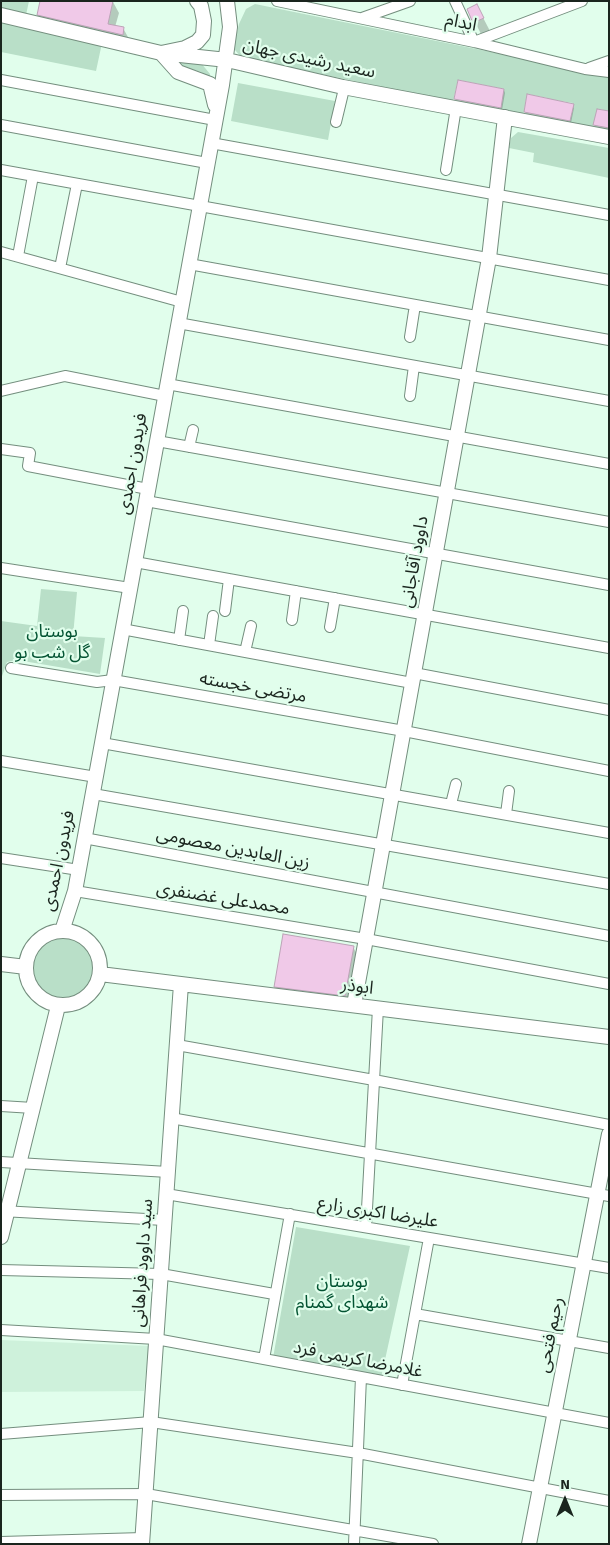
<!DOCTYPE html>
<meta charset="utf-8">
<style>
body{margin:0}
#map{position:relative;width:610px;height:1545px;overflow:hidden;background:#e1feec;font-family:Signika,sans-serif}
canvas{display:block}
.frame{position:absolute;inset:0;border:2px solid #1a251e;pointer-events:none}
.north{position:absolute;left:540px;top:1475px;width:50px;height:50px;-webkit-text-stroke:4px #e1feec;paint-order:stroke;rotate:0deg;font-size:14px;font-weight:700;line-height:20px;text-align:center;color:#1a251e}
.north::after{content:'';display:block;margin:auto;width:18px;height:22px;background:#1a251e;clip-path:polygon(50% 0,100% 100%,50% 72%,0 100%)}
</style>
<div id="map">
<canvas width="610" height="1545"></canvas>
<div class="frame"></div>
<div class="north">N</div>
</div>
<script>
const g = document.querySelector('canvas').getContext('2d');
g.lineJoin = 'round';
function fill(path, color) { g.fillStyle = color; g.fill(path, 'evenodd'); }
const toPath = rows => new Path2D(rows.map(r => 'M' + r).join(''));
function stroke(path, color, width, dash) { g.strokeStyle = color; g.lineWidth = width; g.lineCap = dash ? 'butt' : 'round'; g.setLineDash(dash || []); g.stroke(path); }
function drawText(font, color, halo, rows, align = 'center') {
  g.font = font + ' Signika,"Noto Sans Arabic",sans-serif'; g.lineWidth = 4.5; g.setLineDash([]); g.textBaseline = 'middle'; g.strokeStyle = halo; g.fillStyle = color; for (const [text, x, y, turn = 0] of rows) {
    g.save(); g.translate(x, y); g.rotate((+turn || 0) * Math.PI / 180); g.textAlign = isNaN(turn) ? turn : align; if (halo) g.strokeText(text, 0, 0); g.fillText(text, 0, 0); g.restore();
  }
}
const built = toPath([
 [1,1340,149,1346,144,1391,1,1392]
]);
const green = toPath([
 [1,1,29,1,26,15,1,10],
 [255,4,609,76,609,111,597,109,592,131,569,126,573,103,554,100,553,104,547,98,527,94,523,117,500,111,504,89,458,80,453,102,241,57,235,50,234,44,239,24,246,9],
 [1,21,102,43,96,71,1,52],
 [174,58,201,63,210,74,210,80,201,72,181,66],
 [238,83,335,101,328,140,231,121],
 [518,132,609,148,609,178,533,162,534,153,509,148,511,138],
 [41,589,77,592,73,636,105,638,100,674,17,660,7,662,1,679,1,621,37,626],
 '30 968a33 33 0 1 1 66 0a33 33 0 1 1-66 0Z',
 [296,1227,410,1246,381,1378,273,1358]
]);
const shadow = toPath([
 [113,2,119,13,115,27,123,28,129,39,44,25,38,14],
 [477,6,491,33,482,36,469,10],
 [504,90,505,93,502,110,457,102,455,99],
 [573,105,574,108,571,123,527,115,525,112],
 [609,112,609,130,596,128,594,125],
 [353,947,361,961,353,1009,283,1001,275,986]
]);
const building = toPath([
 [40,1,113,1,108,24,124,27,123,35,37,15,40,1],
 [477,4,484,18,473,23,467,9,477,4],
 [458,80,504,89,501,108,454,99,458,80],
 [527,94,574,104,570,121,524,112,527,94],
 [597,109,609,111,609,128,593,125,597,109],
 [283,934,354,946,345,996,274,987,283,934]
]);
const street = toPath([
 [277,1,474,42,585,69,609,72],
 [455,1,474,42,582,1],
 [362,18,410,1],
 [589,68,609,61],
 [1,80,215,120],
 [336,122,343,93],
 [1,125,207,163],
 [211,143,609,215],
 [1,170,609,280],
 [446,170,455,114],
 [1,252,182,302],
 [18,256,33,176],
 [189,264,609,340],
 [60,268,77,184],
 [178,323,609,401],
 [410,337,415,305],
 [167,384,609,464],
 [1,391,65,376,165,396],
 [410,396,414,366],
 [157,441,609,522],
 [189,447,193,430],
 [1,449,30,453,28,466,148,489],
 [146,501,609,585],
 [135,562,609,648],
 [1,568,130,588],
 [225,611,229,579],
 [292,620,296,591],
 [330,627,335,598],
 [122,629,412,683],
 [179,640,183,611],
 [209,645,213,616],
 [245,652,251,626],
 [11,668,97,682,113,680,404,731,609,771],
 [414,673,609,710],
 [102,743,609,833],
 [1,761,96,777],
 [93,794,609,884],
 [451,804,456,784],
 [506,814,509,791],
 [84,838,609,936],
 [1,858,79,870],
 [75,891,366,939,609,984],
 [177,1045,374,1080,609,1125],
 [1,1106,33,1108],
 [171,1118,609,1196],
 [1,1162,168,1172],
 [166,1194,609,1268],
 [2,1211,164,1220],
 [366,1227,378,1008],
 [1,1270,161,1274,274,1294],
 [415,1314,609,1348],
 [1,1330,156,1339,609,1423],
 [264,1359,290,1214],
 [402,1385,429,1238],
 [1,1434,151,1422,358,1453,609,1501],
 [1,1495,146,1494,433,1544],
 [1,1542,143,1538],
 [354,1544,361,1377]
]);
const secondary = toPath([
 [197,1,201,6,204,21,203,35,197,42,185,48,161,53,178,72,210,84,215,105],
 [1,15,161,53,227,60,343,87,609,137],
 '26 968a37 37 0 1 1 74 0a37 37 0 1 1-74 0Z',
 [62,931,75,891,222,85,230,27,227,1],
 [1,964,26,967],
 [100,974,609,1037],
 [354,1005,489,258,505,117],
 [1,1237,58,1006],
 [142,1544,181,984],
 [529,1544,609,1134]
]);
const streetNames = [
 ["ابدام",461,23,12],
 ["سعید رشیدی جهان",309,59,12],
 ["فریدون احمدی",133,464,-80],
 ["داوود آقاجانی",415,562,-80],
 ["مرتضی خجسته",253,688,10],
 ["زین العابدین معصومی",233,849,11],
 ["فریدون احمدی",59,861,-78],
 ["محمدعلی غضنفری",223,899,9],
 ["ابوذر",357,987,7],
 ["علیرضا اکبری زارع",378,1213,9],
 ["سید داوود فراهانی",143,1263,-86],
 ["رحیم فتحی",551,1335,-79],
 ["غلامرضا کریمی فرد",358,1360,11]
];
const parkNames = [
 ["بوستان",52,632],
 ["گل شب بو",52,653],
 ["بوستان",342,1282],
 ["شهدای گمنام",342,1303]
];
fill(built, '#cef1db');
fill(green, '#b9dfc8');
fill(shadow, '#0003');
fill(building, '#f0c9e8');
stroke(building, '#bba3b6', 1);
stroke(street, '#748e7e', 12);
stroke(secondary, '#748e7e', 16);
stroke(street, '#fff', 10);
stroke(secondary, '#fff', 14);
drawText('18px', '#1a251e', '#e1feec', streetNames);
drawText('18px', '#035332', '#e1feec', parkNames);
</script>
